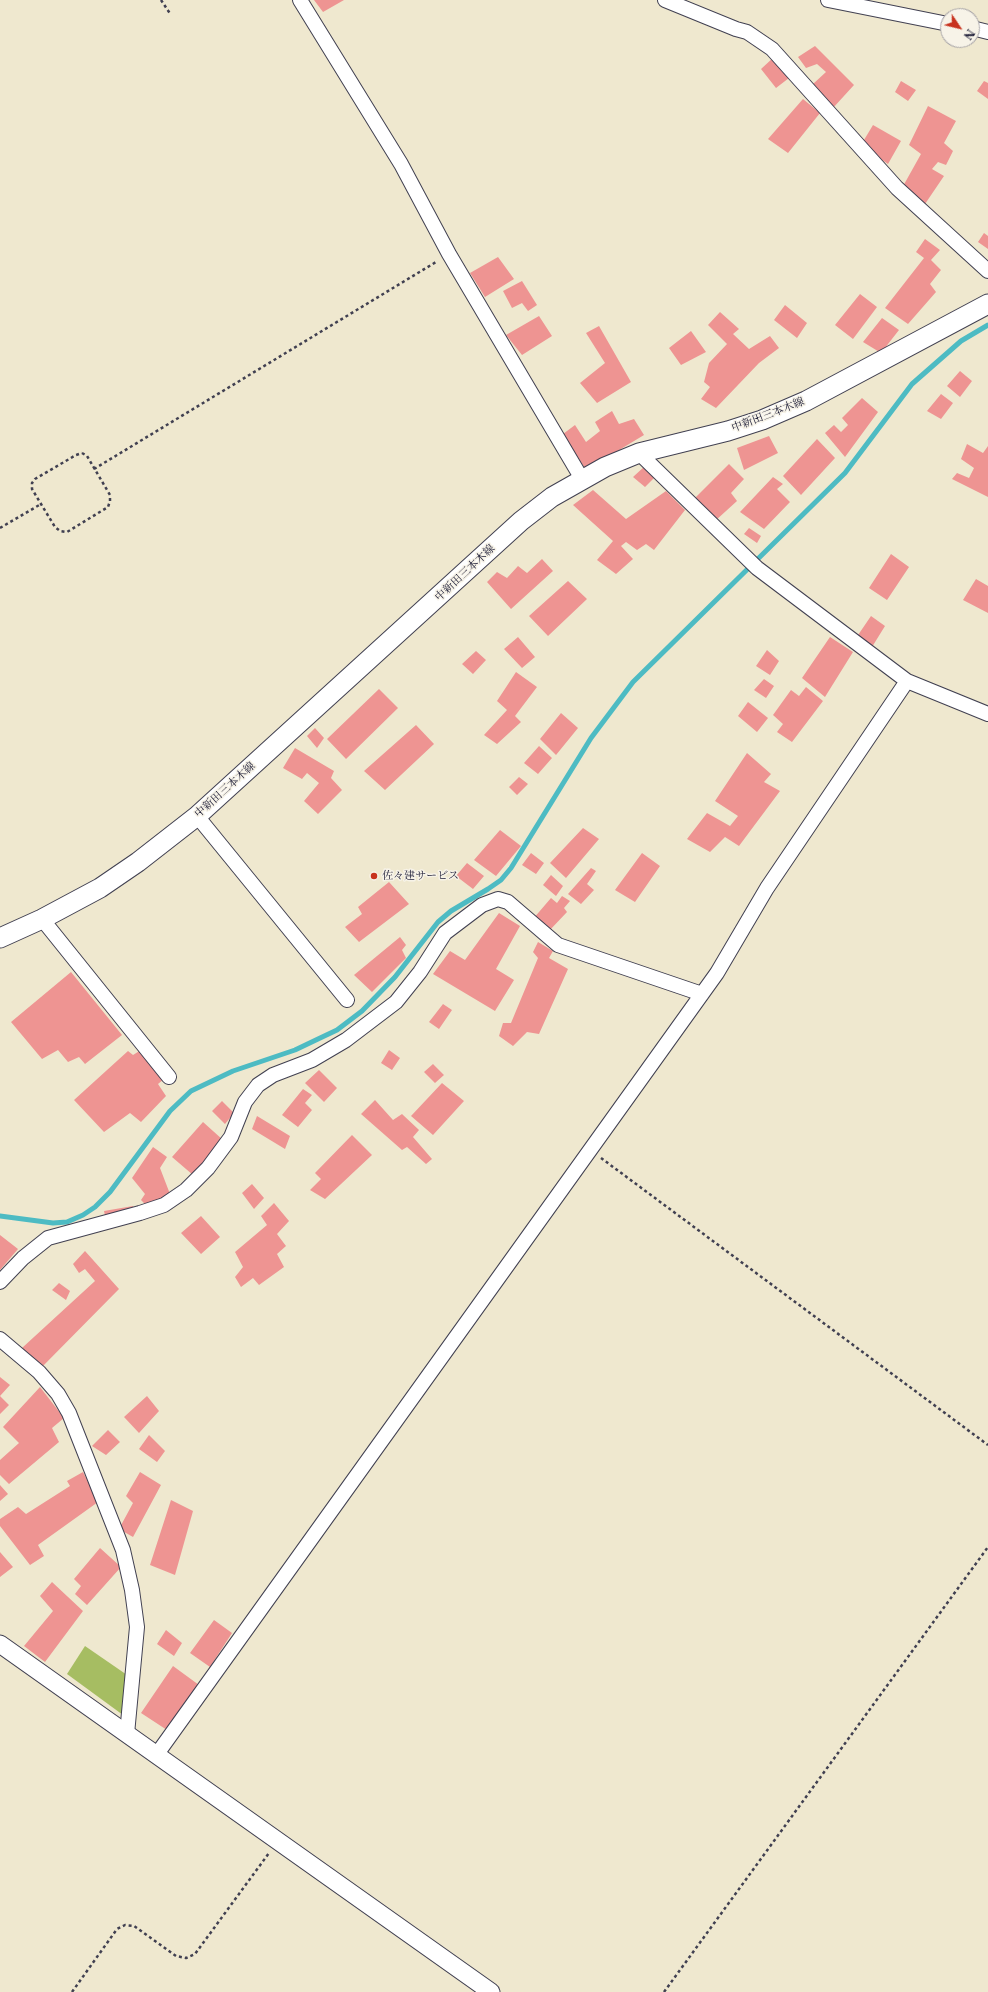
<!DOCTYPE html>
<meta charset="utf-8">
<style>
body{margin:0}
#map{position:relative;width:988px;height:1992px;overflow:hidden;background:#efe8cf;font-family:"Libre Caslon Text",serif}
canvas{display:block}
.north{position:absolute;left:940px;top:8px;width:40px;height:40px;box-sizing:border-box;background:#f7f3e8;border:1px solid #a29fa3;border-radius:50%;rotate:125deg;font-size:11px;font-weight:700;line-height:16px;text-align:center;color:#22223b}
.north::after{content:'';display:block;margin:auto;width:14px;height:18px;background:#c8321e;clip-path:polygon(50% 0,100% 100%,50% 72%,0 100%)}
</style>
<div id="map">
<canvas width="988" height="1992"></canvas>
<div class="north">N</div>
</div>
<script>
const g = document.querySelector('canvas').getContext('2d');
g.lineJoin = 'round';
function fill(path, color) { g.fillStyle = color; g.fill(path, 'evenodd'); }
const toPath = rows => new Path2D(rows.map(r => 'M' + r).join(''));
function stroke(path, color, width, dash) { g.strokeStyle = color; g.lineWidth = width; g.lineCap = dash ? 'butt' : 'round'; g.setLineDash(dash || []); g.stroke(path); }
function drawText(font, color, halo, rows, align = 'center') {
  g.font = font + ' "Libre Caslon Text","Noto Serif JP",serif'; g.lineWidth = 3; g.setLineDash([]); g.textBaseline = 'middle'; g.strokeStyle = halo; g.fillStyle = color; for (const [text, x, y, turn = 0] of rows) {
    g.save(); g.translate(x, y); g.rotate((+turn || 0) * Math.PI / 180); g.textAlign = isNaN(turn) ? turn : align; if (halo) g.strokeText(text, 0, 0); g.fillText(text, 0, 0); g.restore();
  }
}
const green = toPath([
 [85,1646,130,1677,123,1715,67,1674]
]);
const stream = toPath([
 [0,1216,53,1223,67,1222,83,1215,95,1207,110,1192,170,1111,191,1091,233,1071,295,1050,318,1039,337,1030,362,1011,395,977,438,922,451,911,488,889,501,880,511,868,591,738,633,682,845,473,912,384,961,341,988,325]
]);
const building = toPath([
 [314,0,344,0,323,12],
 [815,46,854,85,833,108,813,84,826,72,817,64,806,68,798,57],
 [774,57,789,78,776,88,761,69],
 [901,81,916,90,908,101,895,92],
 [984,81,988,83,988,99,977,91],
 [803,99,820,113,788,153,768,139],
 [928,106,956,121,944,143,953,151,946,165,938,162,932,169,944,176,925,204,902,188,921,154,909,145],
 [873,125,901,141,888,164,861,145],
 [984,233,988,236,988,249,978,242],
 [925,239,940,250,931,260,941,270,930,284,936,292,908,324,885,308,924,258,916,252],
 [498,257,514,279,485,297,470,273],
 [522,281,537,305,528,311,522,303,512,308,503,291],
 [860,294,877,307,853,339,835,325],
 [785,305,807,323,797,338,774,320],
 [720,312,739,329,733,334,749,349,770,336,779,348,759,363,716,408,701,399,710,387,704,382,709,363,727,344,708,325],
 [539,316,552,336,522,355,506,335],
 [882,318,899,330,881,353,863,342],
 [599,326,631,382,597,403,580,383,605,363,586,333],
 [691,331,706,352,681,365,669,348],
 [960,371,972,381,960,397,947,386],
 [941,394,953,403,941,419,927,411],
 [862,398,878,412,845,457,825,433,834,425,841,432,848,425,842,418],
 [612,411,619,424,634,419,644,435,586,470,563,434,575,425,586,442,600,431,595,422],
 [769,436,778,453,744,470,737,448],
 [817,439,835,458,801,495,783,476],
 [967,444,983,453,988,446,988,497,952,479,957,473,969,478,974,468,961,459],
 [729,464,744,479,731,493,737,501,715,521,693,500],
 [645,466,655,477,645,487,633,477],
 [773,477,783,484,777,489,790,502,764,529,740,512],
 [593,490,626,519,666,491,685,510,654,550,646,544,637,550,626,542,621,546,633,559,616,574,597,560,613,541,573,505],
 [749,528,761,536,757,543,744,534],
 [891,554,909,567,887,600,869,588],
 [542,559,553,571,511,609,487,582,497,572,507,578,518,566,527,573],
 [976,579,988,586,988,613,963,600],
 [568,581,587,599,548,636,529,616],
 [871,616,885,626,872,647,856,638],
 [518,637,535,657,522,668,504,649],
 [830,637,853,652,825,697,802,678],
 [767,650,779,661,770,675,756,666],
 [476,651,486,660,473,674,462,664],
 [516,672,537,687,515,716,521,722,497,744,484,735,507,710,497,701],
 [764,679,774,686,766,698,754,690],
 [806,687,823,701,792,742,777,732,783,724,773,715,791,690,799,696],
 [379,689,398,708,346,759,327,739],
 [748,702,768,718,757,732,738,716],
 [561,713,578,728,556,755,540,739],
 [416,725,434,744,385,790,364,771],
 [315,728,324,738,317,748,307,736],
 [539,746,552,758,538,774,524,763],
 [295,748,334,771,331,778,342,790,318,814,304,801,319,783,307,773,302,779,283,768],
 [747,753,771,774,764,782,780,791,739,846,725,837,710,852,687,839,707,813,730,826,738,816,715,801],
 [519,777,528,784,517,795,509,787],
 [583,828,599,839,566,878,550,863],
 [500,830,521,846,496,876,474,860],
 [531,853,544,863,536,874,522,865],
 [642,853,660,866,635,902,615,890],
 [467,863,484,876,473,889,456,876],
 [591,868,596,871,587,884,594,890,581,904,568,894],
 [551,875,563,886,556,896,543,885],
 [389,882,409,904,359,942,345,927,362,914,358,907],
 [562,896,570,901,564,908,567,912,549,931,533,919,551,898,557,903],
 [499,913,520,926,496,969,514,980,495,1011,433,974,450,951,465,960],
 [400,937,406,945,402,950,406,958,372,992,354,975],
 [538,942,553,951,549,958,568,969,539,1034,527,1032,513,1046,499,1036,503,1023,511,1023,538,958,533,952],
 [71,972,122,1035,85,1064,79,1057,68,1062,58,1050,42,1059,11,1022],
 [443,1004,452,1010,439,1029,429,1022],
 [141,1050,164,1079,158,1084,166,1096,141,1122,130,1113,104,1132,74,1100,128,1051,133,1055],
 [389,1050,400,1058,392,1070,381,1063],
 [433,1064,444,1075,435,1083,424,1072],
 [319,1070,337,1088,324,1102,305,1083],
 [442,1083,464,1101,433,1135,411,1116],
 [303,1089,312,1095,305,1103,312,1110,298,1127,282,1115],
 [375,1100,393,1120,402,1114,419,1130,413,1137,432,1159,426,1164,407,1147,402,1150,361,1114],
 [222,1101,234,1113,225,1124,212,1111],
 [257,1116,290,1136,285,1149,252,1129],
 [203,1122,223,1140,193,1175,172,1157],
 [352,1135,372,1155,325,1199,310,1190,321,1179,315,1173],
 [153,1147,167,1157,160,1168,170,1194,148,1207,141,1200,145,1194,132,1178],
 [252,1184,264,1198,254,1209,242,1193],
 [274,1203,289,1221,277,1234,286,1246,277,1254,284,1267,259,1285,253,1278,241,1287,235,1277,243,1267,235,1252,267,1225,261,1216],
 [133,1206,135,1211,106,1220,104,1211],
 [201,1216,220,1237,201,1254,181,1233],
 [0,1235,18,1249,0,1270],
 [85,1251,119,1289,41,1368,22,1348,95,1281,85,1269,79,1273,73,1264],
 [59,1283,70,1291,66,1300,52,1290],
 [0,1377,10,1385,0,1396,9,1405,0,1414],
 [40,1387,64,1418,52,1428,59,1442,9,1484,0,1475,0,1460,19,1443,3,1427],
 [147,1396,159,1411,139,1433,124,1417],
 [108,1430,120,1442,106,1455,92,1446],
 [149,1435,165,1451,157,1462,139,1449],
 [83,1472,98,1502,38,1545,44,1556,30,1565,0,1526,0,1519,18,1507,26,1514,70,1486,67,1481],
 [140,1472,161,1485,133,1537,119,1529,133,1503,126,1496],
 [0,1485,8,1494,0,1501],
 [171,1500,193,1511,175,1575,150,1565],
 [100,1548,121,1567,87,1605,75,1594,81,1586,74,1579],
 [0,1552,13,1567,0,1577],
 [52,1582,83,1611,45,1662,24,1646,53,1611,40,1596],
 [214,1620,232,1633,210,1667,190,1653],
 [166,1630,182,1643,174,1656,157,1644],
 [173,1666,199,1685,167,1730,141,1713]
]);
const path = toPath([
 [161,0,171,15],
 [82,453,87,456,110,495,110,501,108,507,67,532,60,531,55,527,41,504,32,489,32,483,35,479,76,455,82,453],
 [94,469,436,262],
 [0,528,41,504],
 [601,1158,988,1445],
 [72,1992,117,1929,125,1925,134,1926,176,1956,186,1958,195,1954,269,1853],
 [664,1992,988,1547]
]);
const minor = toPath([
 [300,0,401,164,449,254,582,479],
 [665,0,736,29,747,32,772,49,897,188,988,271],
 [828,0,948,24],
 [972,28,988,32],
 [639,453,757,568,907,681],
 [197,816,347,1000],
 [42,919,169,1077],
 [0,1282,23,1258,48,1238,140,1213,164,1205,186,1190,208,1168,231,1137,245,1102,258,1085,273,1075,312,1060,346,1040,396,1002,420,972,445,933,482,905,498,899,508,902,558,945,702,994],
 [0,1339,39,1372,58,1394,69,1413,123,1550,132,1590,137,1627,127,1734],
 [157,1754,717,973,767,888,907,681,988,714]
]);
const tertiary = toPath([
 [0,1644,491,1992]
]);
const secondary = toPath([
 [0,938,42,919,100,888,138,862,197,816,521,521,552,497,605,467,639,453,728,431,762,420,806,401,988,304]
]);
const markers = [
 [374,876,4,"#c8321e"]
];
const streetNames = [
 ["中新田三本木線",768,415,-21],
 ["中新田三本木線",465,573,-43],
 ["中新田三本木線",225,790,-42]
];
const poiNames = [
 ["佐々建サービス",382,876]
];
fill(green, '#a6bd62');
stroke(stream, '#4dbbc3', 5);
fill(building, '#ee9492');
stroke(minor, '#414051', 16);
stroke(tertiary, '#414051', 19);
stroke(secondary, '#414051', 21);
stroke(path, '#414051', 2.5, [3, 3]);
stroke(minor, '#fff', 14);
stroke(tertiary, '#fff', 17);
stroke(secondary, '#fff', 19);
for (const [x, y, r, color] of markers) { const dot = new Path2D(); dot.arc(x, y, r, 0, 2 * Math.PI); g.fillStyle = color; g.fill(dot); stroke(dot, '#f7f3e8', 1.5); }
drawText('11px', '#22223b', '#f7f3e8', streetNames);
drawText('11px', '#22223b', '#f7f3e8', poiNames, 'left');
</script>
